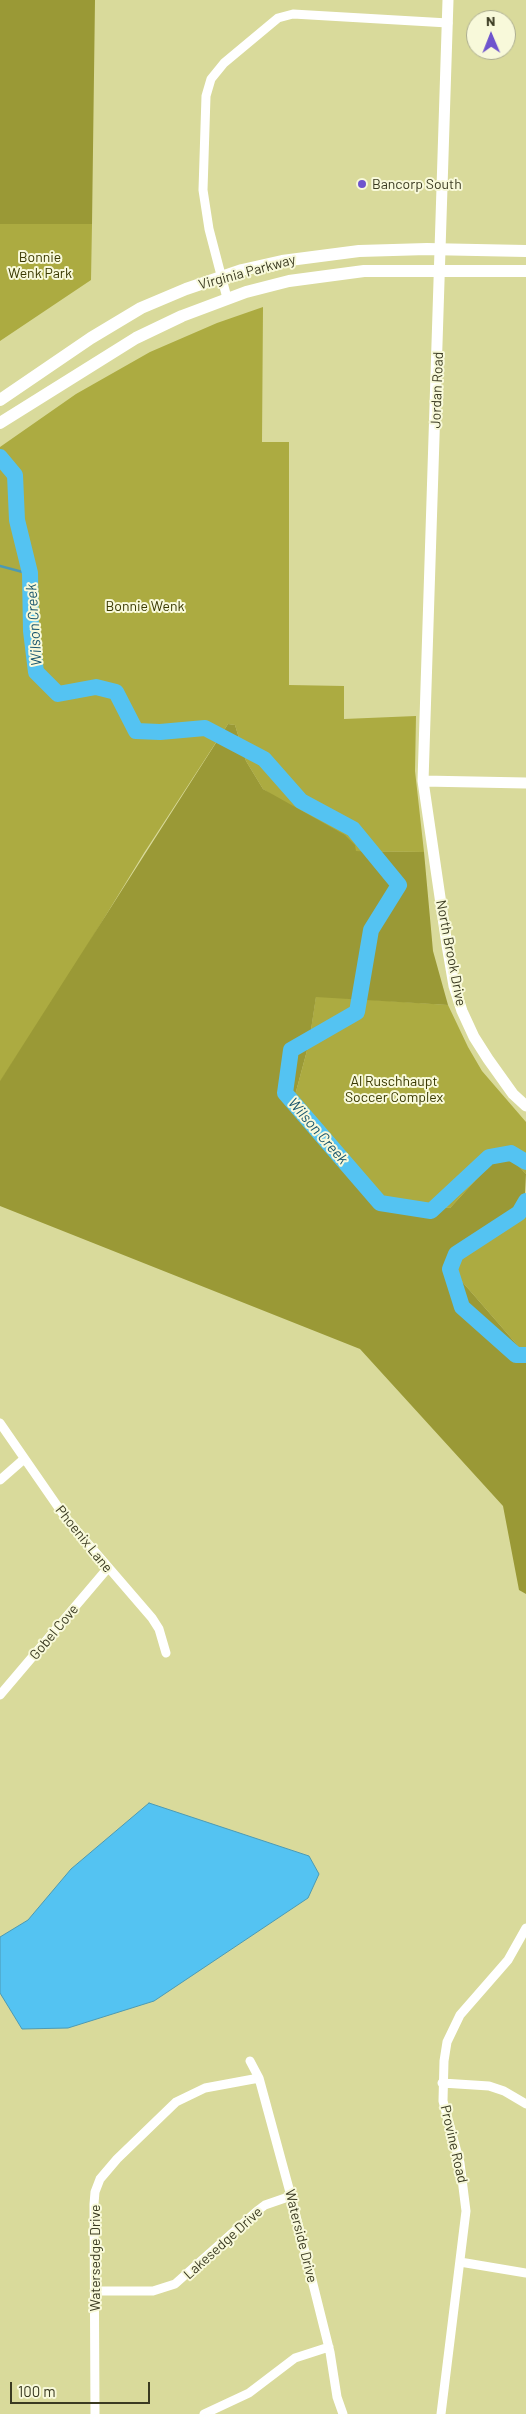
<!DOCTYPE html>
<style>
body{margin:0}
#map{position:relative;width:526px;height:2414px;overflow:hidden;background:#d9da9b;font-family:Barlow,sans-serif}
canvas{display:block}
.north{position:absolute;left:466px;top:10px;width:50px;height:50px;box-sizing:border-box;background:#f8f9da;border:1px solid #acad90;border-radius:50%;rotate:359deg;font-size:14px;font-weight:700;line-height:20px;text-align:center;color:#3a3a21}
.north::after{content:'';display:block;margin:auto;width:18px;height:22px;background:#6e54cd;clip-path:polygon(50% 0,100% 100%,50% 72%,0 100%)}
.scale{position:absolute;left:10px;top:2382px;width:140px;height:22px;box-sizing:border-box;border:2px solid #3a3a21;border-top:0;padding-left:6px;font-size:15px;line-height:18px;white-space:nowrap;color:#3a3a21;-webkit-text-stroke:4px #f8f9da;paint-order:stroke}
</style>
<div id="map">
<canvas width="526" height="2414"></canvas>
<div class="north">N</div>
<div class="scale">100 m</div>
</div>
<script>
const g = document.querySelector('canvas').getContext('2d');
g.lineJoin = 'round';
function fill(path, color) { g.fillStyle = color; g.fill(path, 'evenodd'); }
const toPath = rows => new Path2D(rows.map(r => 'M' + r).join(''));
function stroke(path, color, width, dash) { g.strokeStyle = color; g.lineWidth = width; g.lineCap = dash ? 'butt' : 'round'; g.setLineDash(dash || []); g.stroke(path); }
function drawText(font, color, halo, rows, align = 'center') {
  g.font = font + ' Barlow,sans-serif'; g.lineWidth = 4; g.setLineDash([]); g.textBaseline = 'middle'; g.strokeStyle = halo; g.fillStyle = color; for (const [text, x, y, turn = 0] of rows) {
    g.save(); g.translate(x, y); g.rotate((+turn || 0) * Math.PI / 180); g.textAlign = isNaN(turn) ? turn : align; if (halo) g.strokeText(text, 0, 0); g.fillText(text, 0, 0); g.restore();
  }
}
const green = toPath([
 [0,224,92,224,91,280,0,341],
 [263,307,262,442,289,442,289,685,344,686,344,719,416,716,415,771,424,852,356,851,263,789,246,761,235,725,228,724,144,853,73,969,0,1082,0,447,76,394,150,352,217,323],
 [316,996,448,1005,468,1047,482,1071,526,1122,526,1174,513,1160,495,1159,450,1208,393,1201,368,1188,349,1173,332,1145,294,1099,309,1043],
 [526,1193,526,1355,452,1270,460,1252,524,1212]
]);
const forest = toPath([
 [0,0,95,0,92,224,0,224],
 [228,724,235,725,246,761,263,789,345,835,355,845,356,851,424,852,433,951,448,1005,316,997,309,1043,294,1099,332,1145,349,1173,368,1188,393,1201,450,1208,495,1159,513,1160,526,1174,524,1212,460,1252,452,1270,526,1355,526,1594,519,1590,503,1506,360,1349,0,1206,0,1081]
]);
const water = toPath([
 [149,1803,309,1856,319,1874,308,1898,154,2001,68,2028,22,2029,0,1993,0,1937,28,1920,71,1869,149,1803]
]);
const stream = toPath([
 [0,566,30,574]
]);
const river = toPath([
 [0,457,15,475,17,520,30,573,31,631,36,672,58,694,96,687,116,692,136,731,160,732,205,728,264,759,301,801,353,829,399,885,371,930,357,1012,291,1050,285,1093,380,1203,431,1211,489,1157,511,1153,526,1162],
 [526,1201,519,1213,456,1254,450,1269,462,1307,516,1355,526,1355]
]);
const minor = toPath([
 [227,298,209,229,203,190,206,96,211,79,224,63,278,18,293,14,448,23],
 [0,1423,65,1517,152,1618,159,1629,166,1653],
 [0,1480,24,1459],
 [0,1695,107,1569],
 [250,2061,259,2078,291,2196,330,2352,337,2397,343,2414],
 [442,2083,489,2086,504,2091,526,2104],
 [460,2262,526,2273],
 [95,2291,153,2291,175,2284,257,2211,265,2205,291,2196],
 [95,2414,94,2204,95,2192,100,2179,117,2159,176,2102,205,2088,259,2078],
 [204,2414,249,2393,295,2358,329,2347],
 [441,2414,466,2211,460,2163,443,2101,444,2061,447,2042,460,2015,508,1960,526,1928]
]);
const tertiary = toPath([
 [448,0,423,781,447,945,454,986,462,1011,474,1037,488,1059,513,1094,526,1106],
 [423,781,526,783]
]);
const secondary = toPath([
 [0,400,91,338,141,308,186,289,242,270,282,261,359,251,427,249,526,251],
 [0,423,136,338,182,316,246,292,289,281,364,271,526,271]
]);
const markers = [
 [362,184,5,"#6e54cd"]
];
const poiNames = [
 ["Bancorp South",372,184]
];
const parkNames = [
 ["Bonnie",40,257],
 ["Wenk Park",40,273],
 ["Bonnie Wenk",145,606],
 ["Al Ruschhaupt",394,1081],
 ["Soccer Complex",394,1097]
];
const streetNames = [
 ["Virginia Parkway",247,272,-15],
 ["Jordan Road",437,390,-88],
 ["North Brook Drive",451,953,79],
 ["Phoenix Lane",84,1539,51],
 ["Gobel Cove",54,1632,-50],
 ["Provine Road",454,2144,77],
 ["Waterside Drive",301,2236,76],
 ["Lakesedge Drive",223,2243,-42],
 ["Watersedge Drive",95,2258,-90]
];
const waterNames = [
 ["Wilson Creek",34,625,-94],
 ["Wilson Creek",318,1131,49]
];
fill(green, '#acab41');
fill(forest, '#9a9936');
fill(water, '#54c3f2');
stroke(water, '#4c9ab3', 1);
stroke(stream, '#4c9ab3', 2.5);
stroke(river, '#54c3f2', 16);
stroke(minor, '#fff', 9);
stroke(tertiary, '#fff', 11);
stroke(secondary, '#fff', 12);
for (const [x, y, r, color] of markers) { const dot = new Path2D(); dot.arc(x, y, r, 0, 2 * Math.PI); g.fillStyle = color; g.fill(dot); stroke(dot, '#f8f9da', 2); }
drawText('14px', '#3a3a21', '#f8f9da', poiNames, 'left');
drawText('14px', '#393800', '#f8f9da', parkNames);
drawText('14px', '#3a3a21', '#f8f9da', streetNames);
drawText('italic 15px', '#1a566e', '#f8f9da', waterNames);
</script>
